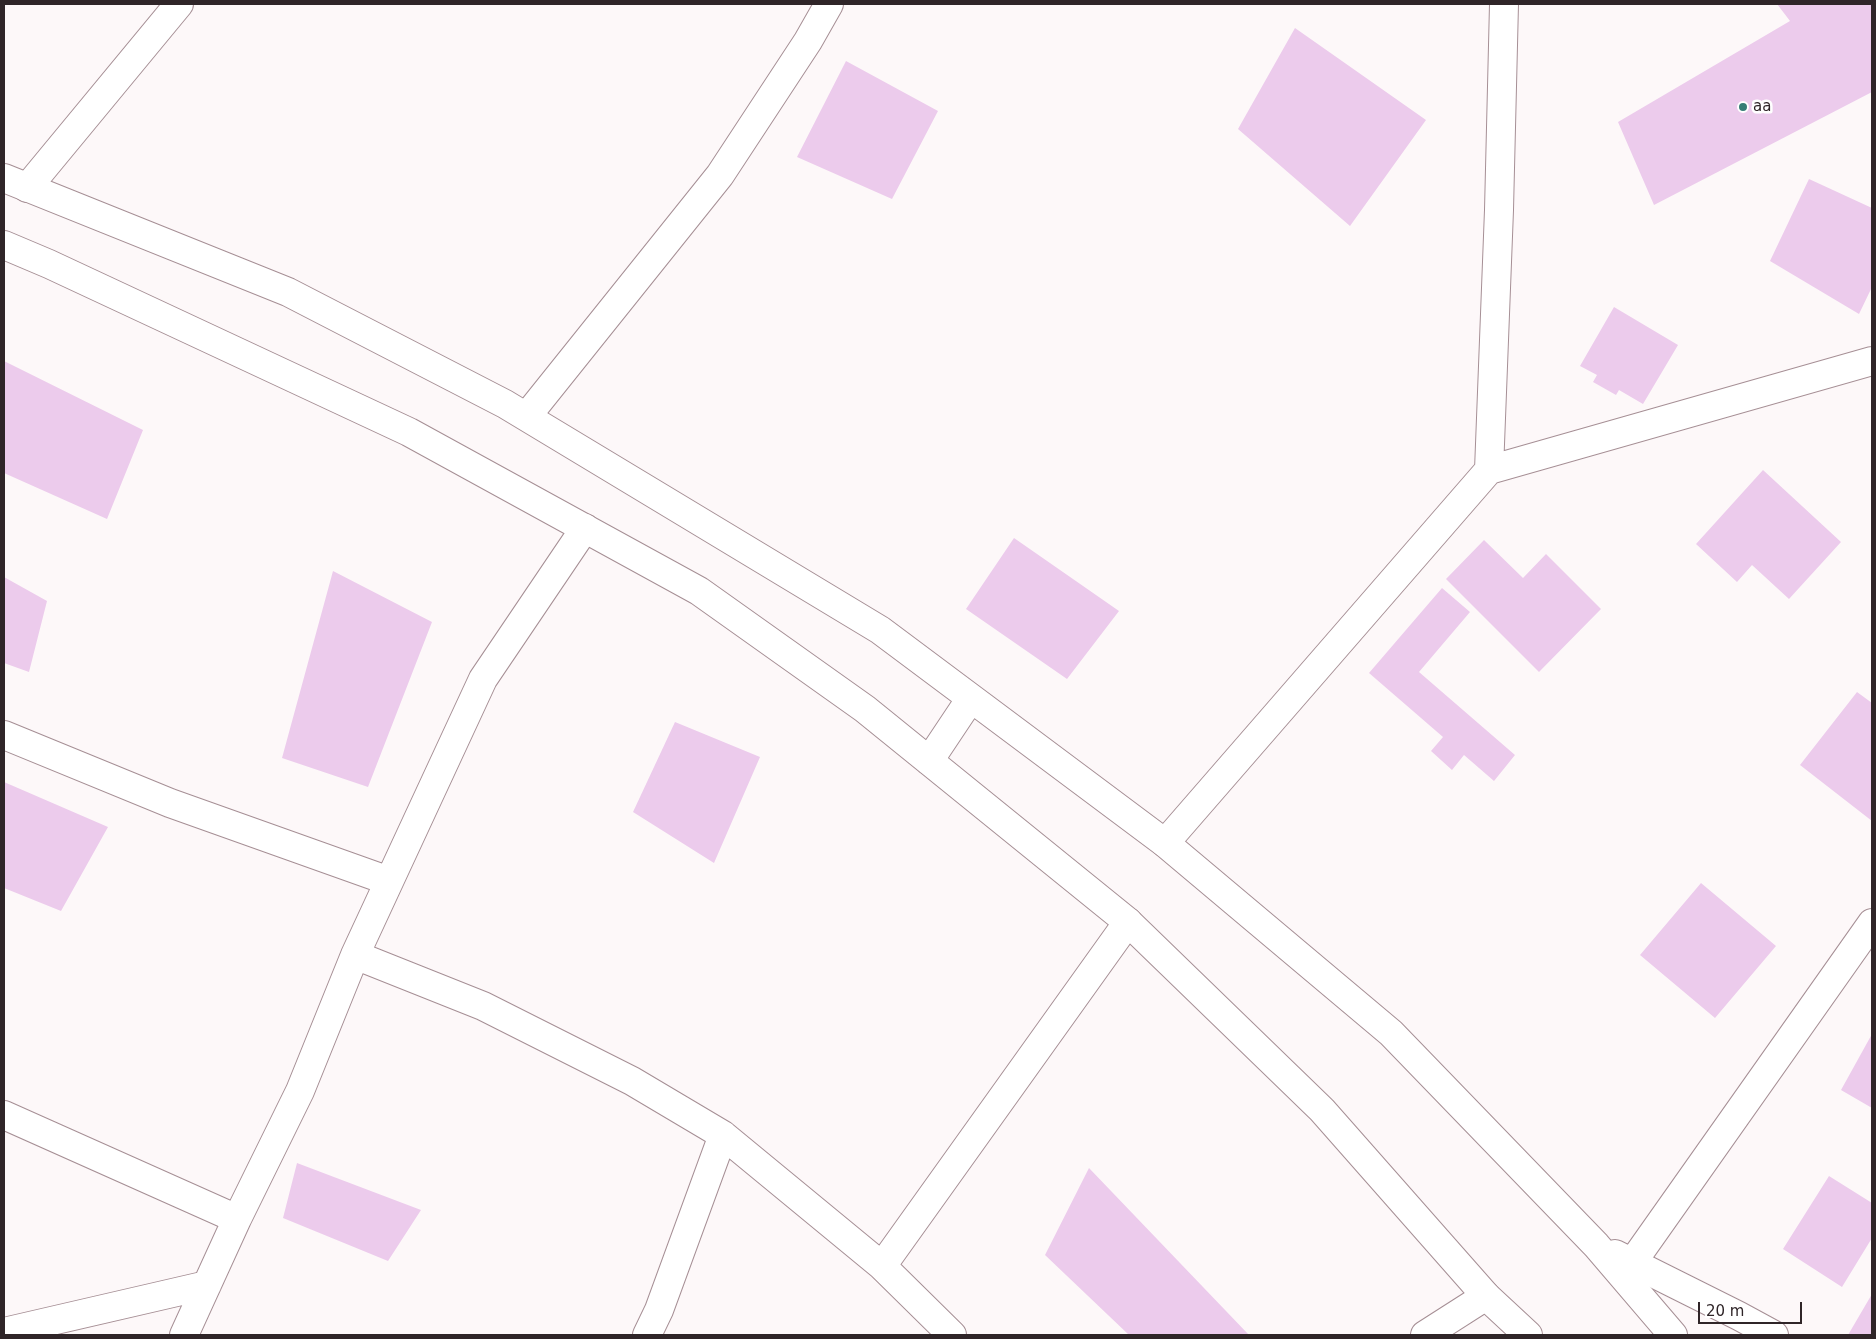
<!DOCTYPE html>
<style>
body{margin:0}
#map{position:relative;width:1876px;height:1339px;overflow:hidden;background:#fdf8f9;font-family:"DejaVu Sans",sans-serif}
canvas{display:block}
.frame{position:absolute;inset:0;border:5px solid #2f2528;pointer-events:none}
.scale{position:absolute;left:1698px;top:1302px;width:104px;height:22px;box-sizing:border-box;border:2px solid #2f2528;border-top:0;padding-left:6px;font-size:15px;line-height:18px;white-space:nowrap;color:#2f2528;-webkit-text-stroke:4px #fff;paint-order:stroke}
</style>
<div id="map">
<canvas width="1876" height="1339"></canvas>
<div class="frame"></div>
<div class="scale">20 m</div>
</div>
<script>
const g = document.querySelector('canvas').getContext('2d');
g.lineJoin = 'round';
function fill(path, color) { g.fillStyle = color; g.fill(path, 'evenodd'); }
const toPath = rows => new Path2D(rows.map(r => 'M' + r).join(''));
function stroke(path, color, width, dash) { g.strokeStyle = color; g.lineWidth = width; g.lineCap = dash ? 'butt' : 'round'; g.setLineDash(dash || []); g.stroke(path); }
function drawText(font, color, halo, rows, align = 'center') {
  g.font = font + ' "DejaVu Sans",sans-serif'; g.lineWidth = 5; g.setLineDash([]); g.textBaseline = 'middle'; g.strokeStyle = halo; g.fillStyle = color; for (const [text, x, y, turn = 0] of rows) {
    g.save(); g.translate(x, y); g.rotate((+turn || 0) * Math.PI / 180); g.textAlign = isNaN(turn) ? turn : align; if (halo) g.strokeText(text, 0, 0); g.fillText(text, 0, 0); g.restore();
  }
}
const building = toPath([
 [1777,4,1872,4,1872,92,1654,205,1618,122,1790,21],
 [1295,28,1426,120,1350,226,1238,129],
 [846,61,938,111,892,199,797,157],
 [1809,179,1872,208,1872,287,1859,314,1770,261],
 [1614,307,1678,345,1643,404,1619,390,1616,395,1593,382,1597,375,1580,366],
 [4,361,143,430,107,519,4,473],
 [1763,470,1841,542,1789,599,1752,565,1737,582,1696,544],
 [1014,538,1119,611,1067,679,966,609],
 [1484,540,1523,578,1546,554,1601,609,1539,672,1446,579],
 [333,571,432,622,368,787,282,758],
 [4,577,47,601,29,672,4,663],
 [1442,588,1470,612,1419,672,1515,755,1494,781,1464,755,1452,770,1431,751,1443,737,1369,673],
 [1857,692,1872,703,1872,821,1800,765],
 [675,722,760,757,714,863,633,812],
 [4,782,108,827,61,911,4,888],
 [1701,883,1776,946,1715,1018,1640,955],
 [1872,1034,1872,1108,1841,1090],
 [297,1163,421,1210,388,1261,283,1218],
 [1089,1168,1249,1335,1129,1335,1045,1255],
 [1829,1176,1872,1203,1872,1238,1842,1287,1783,1249],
 [1872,1294,1872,1335,1848,1335]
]);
const street = toPath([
 [27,188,179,4],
 [527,416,720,175,808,41,829,4],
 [1489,470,1499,210,1504,4],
 [4,735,170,803,389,881],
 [1165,843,1489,470,1872,361],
 [355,955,483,1006,632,1081,723,1135,882,1266,952,1335],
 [4,1115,237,1219],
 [1615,1254,1739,1316,1774,1335],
 [1632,1263,1872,923],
 [882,1266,1128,922],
 [4,1332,207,1285],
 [184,1335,237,1219,300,1091,355,955,483,679,585,528],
 [647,1335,659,1310,723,1135],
 [1425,1335,1486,1296]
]);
const secondary = toPath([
 [4,178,288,292,505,404,880,630,1165,843,1391,1033,1596,1245,1673,1335],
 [4,245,49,264,409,432,699,591,865,709,1128,922,1322,1110,1486,1296,1528,1335],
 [929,761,971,698]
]);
const markers = [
 [1743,107,5,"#367d76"]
];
const poiNames = [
 ["aa",1753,107]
];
fill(building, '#eccbec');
stroke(street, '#a68f95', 30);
stroke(secondary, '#a68f95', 30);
stroke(street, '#fff', 28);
stroke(secondary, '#fff', 28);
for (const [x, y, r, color] of markers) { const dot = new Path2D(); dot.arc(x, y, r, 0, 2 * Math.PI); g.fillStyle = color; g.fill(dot); stroke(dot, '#fff', 2); }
drawText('15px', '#2f2528', '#fff', poiNames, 'left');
</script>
